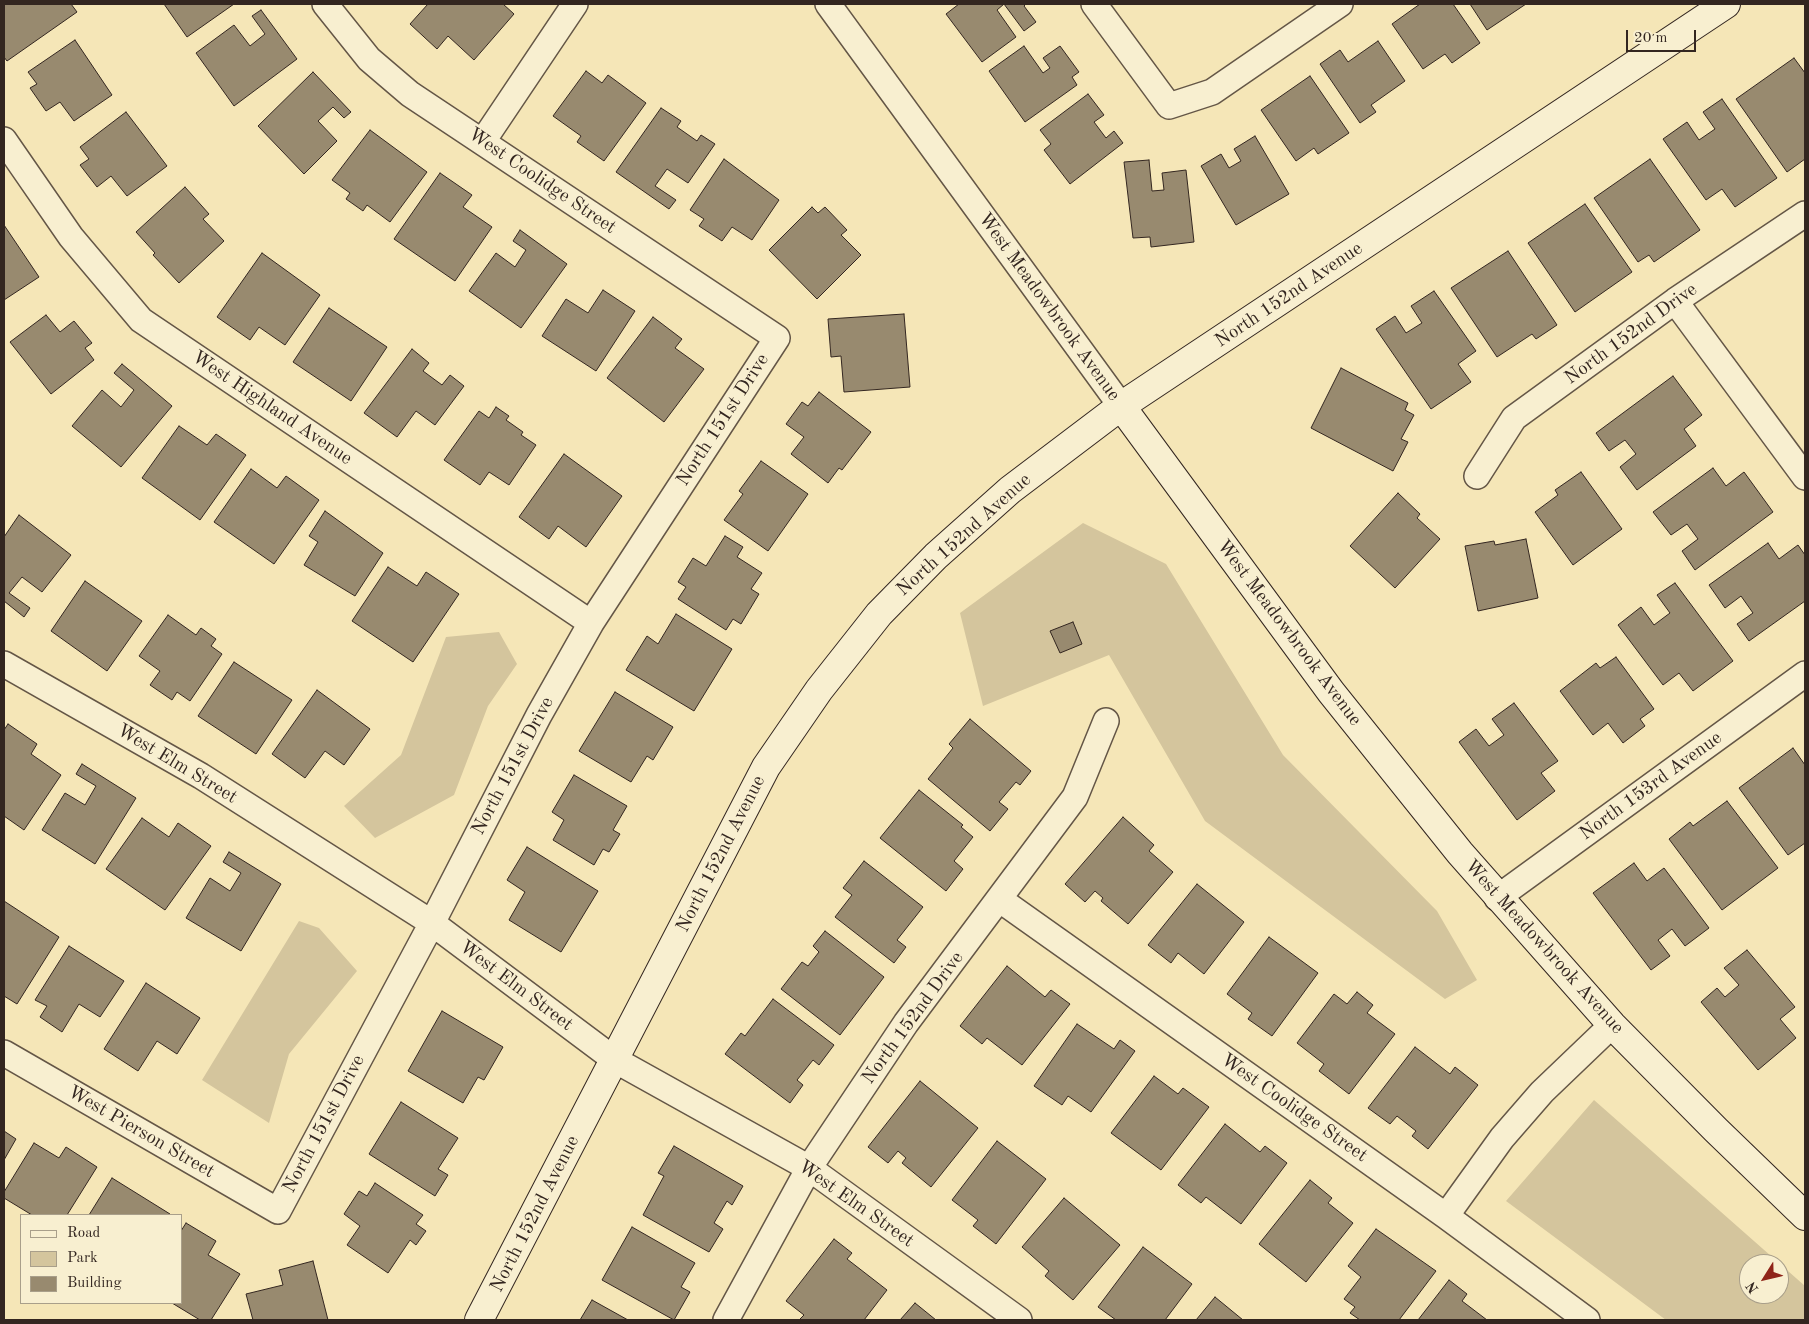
<!DOCTYPE html>
<style>
body{margin:0}
#map{position:relative;width:1809px;height:1324px;overflow:hidden;background:#f5e6b7;font-family:"Old Standard TT",serif}
canvas{display:block}
.frame{position:absolute;inset:0;border:5px solid #332620;pointer-events:none}
.legend{position:absolute;left:20px;top:1214px;width:162px;height:90px;box-sizing:border-box;background:#f8efd0;border:1px solid #a99f8a;margin:0;padding:6px 9px;list-style:none;font-size:15px;color:#332620}
.legend li{display:flex;align-items:center;gap:10px;height:25px}
.legend b{width:25px;border:1px solid #a99f8a}
.north{position:absolute;left:1739px;top:1254px;width:50px;height:50px;box-sizing:border-box;background:#f8efd0;border:1px solid #a99f8a;border-radius:50%;rotate:234deg;font-size:14px;font-weight:700;line-height:20px;text-align:center;color:#332620}
.north::after{content:'';display:block;margin:auto;width:18px;height:22px;background:#8f2418;clip-path:polygon(50% 0,100% 100%,50% 72%,0 100%)}
.scale{position:absolute;left:1626px;top:30px;width:70px;height:22px;box-sizing:border-box;border:2px solid #332620;border-top:0;padding-left:6px;font-size:15px;line-height:18px;white-space:nowrap;color:#332620;-webkit-text-stroke:4px #f8efd0;paint-order:stroke}
</style>
<div id="map">
<canvas width="1809" height="1324"></canvas>
<div class="frame"></div>
<ul class="legend">
<li><b style="height:6px;background:#f8efd0"></b>Road</li>
<li><b style="height:14px;background:#d4c59d"></b>Park</li>
<li><b style="height:14px;background:#988a6f"></b>Building</li>
</ul>
<div class="north">N</div>
<div class="scale">20 m</div>
</div>
<script>
const g = document.querySelector('canvas').getContext('2d');
g.lineJoin = 'round';
function fill(path, color) { g.fillStyle = color; g.fill(path, 'evenodd'); }
const toPath = rows => new Path2D(rows.map(r => 'M' + r).join(''));
function stroke(path, color, width, dash) { g.strokeStyle = color; g.lineWidth = width; g.lineCap = dash ? 'butt' : 'round'; g.setLineDash(dash || []); g.stroke(path); }
function drawText(font, color, halo, rows, align = 'center') {
  g.font = font + ' "Old Standard TT",serif'; g.lineWidth = 4; g.setLineDash([]); g.textBaseline = 'middle'; g.strokeStyle = halo; g.fillStyle = color; for (const [text, x, y, turn = 0] of rows) {
    g.save(); g.translate(x, y); g.rotate((+turn || 0) * Math.PI / 180); g.textAlign = isNaN(turn) ? turn : align; if (halo) g.strokeText(text, 0, 0); g.fillText(text, 0, 0); g.restore();
  }
}
const green = toPath([
 [1083,523,1166,564,1283,755,1437,911,1477,980,1445,999,1205,821,1109,655,983,706,960,613],
 [499,632,517,664,488,706,454,795,375,838,344,806,401,755,446,637],
 [299,921,319,928,357,971,289,1054,269,1123,202,1080],
 [1594,1100,1805,1286,1805,1320,1666,1320,1506,1201],
 [1749,1264,1779,1264,1779,1294,1749,1294]
]);
const building = toPath([
 [4,4,71,4,77,12,7,61,4,57,4,4],
 [164,4,234,4,187,37,164,4],
 [428,4,503,4,514,14,474,60,448,36,437,49,410,24,428,4],
 [959,4,1026,4,1024,6,1036,22,1024,31,1004,4,997,10,1016,37,982,62,946,14,959,4],
 [1420,4,1453,4,1480,43,1452,63,1445,54,1423,69,1392,24,1420,4],
 [1470,4,1526,4,1487,30,1470,4],
 [261,10,297,59,234,106,196,53,234,25,250,46,265,34,252,16,261,10],
 [75,40,112,95,74,121,60,102,46,111,30,88,37,84,28,72,75,40],
 [1378,41,1405,81,1371,105,1376,112,1360,123,1320,64,1340,50,1348,62,1378,41],
 [1024,46,1043,73,1050,68,1043,58,1060,46,1079,72,1072,77,1077,85,1025,122,989,71,1024,46],
 [1794,58,1805,73,1805,159,1787,172,1736,99,1794,58],
 [586,71,602,83,608,75,646,103,604,161,577,142,581,136,553,116,586,71],
 [313,72,351,112,344,118,333,107,318,121,337,141,304,174,258,126,313,72],
 [1310,76,1349,133,1318,154,1314,148,1296,161,1261,110,1310,76],
 [1088,94,1104,115,1094,122,1106,138,1114,131,1123,143,1070,184,1044,150,1051,144,1040,130,1088,94],
 [1722,99,1777,178,1735,207,1722,189,1706,200,1663,139,1687,122,1699,140,1715,129,1703,112,1722,99],
 [661,108,681,121,677,127,697,141,701,135,715,144,688,183,667,169,655,186,676,200,669,209,616,172,661,108],
 [126,112,167,166,127,196,111,176,97,187,80,165,89,159,80,147,126,112],
 [370,130,427,172,390,222,367,205,363,211,346,199,350,193,332,180,370,130],
 [1255,136,1289,194,1236,225,1201,166,1221,154,1229,168,1241,161,1234,149,1255,136],
 [724,159,779,200,752,240,732,227,722,241,699,226,704,219,690,210,724,159],
 [1650,159,1700,230,1654,262,1649,255,1638,262,1594,198,1650,159],
 [1149,160,1152,191,1164,190,1162,173,1186,170,1194,242,1151,247,1150,237,1133,238,1124,162,1149,160],
 [440,173,472,195,463,207,492,227,455,281,394,239,440,173],
 [185,187,209,214,203,219,224,241,179,283,153,255,155,253,136,232,185,187],
 [1585,204,1632,272,1575,312,1528,243,1585,204],
 [812,207,818,213,825,207,847,230,841,235,861,255,817,299,769,250,812,207],
 [4,225,39,277,4,300,4,225],
 [520,230,567,264,521,328,469,291,496,253,515,267,526,250,513,241,520,230],
 [1508,251,1557,325,1536,339,1532,334,1497,357,1451,288,1508,251],
 [262,253,320,295,285,345,259,327,250,340,217,317,262,253],
 [603,290,635,311,596,371,542,336,566,299,588,313,603,290],
 [1434,291,1476,351,1458,364,1471,382,1431,409,1376,329,1395,316,1406,333,1422,323,1411,306,1434,291],
 [329,308,387,347,351,401,293,362,329,308],
 [904,314,910,387,844,392,841,356,831,357,828,319,904,314],
 [46,315,60,332,74,321,92,343,85,348,94,360,51,394,10,342,46,315],
 [653,317,682,339,675,348,704,369,664,422,607,378,653,317],
 [412,349,429,363,423,371,442,385,450,375,464,386,435,425,416,411,397,437,364,413,412,349],
 [122,364,172,406,121,467,72,426,102,390,121,407,134,390,114,373,122,364],
 [1341,368,1408,403,1405,410,1414,415,1401,439,1408,442,1393,471,1311,428,1341,368],
 [1673,376,1702,415,1684,429,1696,446,1637,490,1620,467,1636,454,1625,440,1609,451,1596,433,1673,376],
 [819,392,871,432,842,470,839,468,828,483,791,454,804,437,786,424,802,402,808,406,819,392],
 [496,407,509,416,506,420,523,432,521,435,536,445,509,485,489,472,480,485,444,460,479,411,489,418,496,407],
 [179,426,207,445,216,434,246,455,200,520,142,478,179,426],
 [564,454,622,496,586,547,558,526,549,539,519,517,564,454],
 [761,461,808,494,768,551,724,520,743,494,739,491,761,461],
 [1713,468,1726,486,1744,472,1773,512,1695,570,1682,551,1698,539,1687,524,1671,535,1653,512,1713,468],
 [251,469,277,488,286,476,319,500,274,564,214,522,251,469],
 [1581,472,1622,529,1573,565,1535,512,1558,495,1555,490,1581,472],
 [1398,493,1420,514,1417,518,1440,539,1395,588,1350,546,1398,493],
 [325,511,383,553,355,596,304,565,318,542,309,536,325,511],
 [19,515,71,555,42,592,22,577,9,593,30,608,24,617,4,601,4,537,19,515],
 [725,536,743,547,737,557,762,573,751,589,759,594,741,624,733,619,726,630,678,599,686,587,678,582,693,558,706,566,725,536],
 [1526,539,1538,598,1478,611,1465,546,1494,541,1495,545,1526,539],
 [1768,543,1779,559,1798,545,1805,555,1805,601,1749,641,1737,624,1753,613,1741,596,1725,608,1709,585,1768,543],
 [388,567,417,586,426,572,459,594,413,662,352,621,388,567],
 [85,581,142,621,107,671,51,631,85,581],
 [1675,583,1733,661,1693,691,1679,673,1663,685,1618,625,1641,607,1654,625,1670,613,1657,595,1675,583],
 [676,614,732,649,694,711,626,670,647,636,658,644,676,614],
 [168,615,196,635,201,628,216,639,211,646,222,654,190,701,177,692,172,700,150,685,160,671,139,656,168,615],
 [1073,622,1082,644,1060,653,1050,631,1073,622],
 [1616,657,1654,709,1640,719,1645,726,1623,743,1608,723,1593,735,1560,691,1596,663,1600,668,1616,657],
 [234,662,292,700,256,754,198,716,234,662],
 [317,690,370,729,344,765,325,751,305,778,272,754,317,690],
 [615,692,673,727,653,760,647,756,631,782,579,751,615,692],
 [1514,703,1558,761,1541,773,1555,791,1517,820,1459,742,1476,729,1489,746,1504,735,1492,719,1514,703],
 [970,719,1031,771,1020,785,1016,782,999,802,1008,809,990,831,928,779,953,748,949,744,970,719],
 [8,724,37,744,31,754,61,775,24,830,4,816,4,730,8,724],
 [1793,748,1805,765,1805,843,1788,855,1739,788,1793,748],
 [82,764,136,798,95,864,42,830,65,793,85,805,96,786,76,774,82,764],
 [574,775,627,806,613,830,620,834,609,852,603,849,594,865,553,840,564,820,552,812,574,775],
 [919,790,963,825,961,827,973,837,954,861,963,869,946,891,880,838,919,790],
 [1727,801,1778,868,1722,910,1669,839,1690,822,1693,826,1727,801],
 [1123,817,1154,845,1149,851,1173,872,1128,924,1101,901,1103,898,1095,891,1085,902,1065,884,1123,817],
 [142,818,169,837,178,823,211,846,165,910,106,869,142,818],
 [527,847,598,891,561,952,509,920,525,892,507,880,527,847],
 [229,852,281,884,241,951,186,918,210,878,230,891,241,873,223,862,229,852],
 [864,861,923,907,897,940,906,947,894,963,835,917,852,895,843,888,864,861],
 [1634,863,1647,881,1664,868,1709,928,1685,946,1672,929,1658,940,1670,956,1651,970,1593,893,1634,863],
 [1197,884,1244,922,1204,974,1178,953,1171,963,1148,945,1197,884],
 [4,901,59,937,17,1004,4,996,4,901],
 [825,931,884,977,840,1035,781,989,802,962,808,966,819,952,813,946,825,931],
 [1269,937,1318,973,1272,1036,1248,1019,1252,1013,1227,994,1269,937],
 [69,946,124,981,100,1017,79,1004,62,1032,40,1017,47,1006,35,1000,69,946],
 [1747,950,1795,1007,1780,1019,1796,1038,1758,1070,1701,1002,1717,988,1725,997,1739,985,1724,968,1747,950],
 [1007,966,1045,997,1051,990,1070,1004,1022,1065,987,1038,982,1044,960,1026,1007,966],
 [146,983,200,1018,177,1054,157,1041,138,1071,104,1049,146,983],
 [1357,992,1373,1005,1367,1013,1395,1034,1349,1094,1319,1071,1324,1064,1297,1043,1334,994,1347,1004,1357,992],
 [773,999,834,1045,819,1065,813,1060,797,1080,803,1085,790,1103,725,1054,741,1033,745,1036,773,999],
 [442,1011,503,1047,484,1080,478,1077,463,1103,408,1071,442,1011],
 [1077,1024,1114,1049,1120,1040,1135,1051,1091,1112,1068,1096,1062,1105,1034,1086,1077,1024],
 [1415,1047,1450,1074,1455,1067,1478,1085,1428,1149,1412,1136,1416,1131,1397,1116,1390,1124,1368,1108,1415,1047],
 [1154,1076,1178,1094,1183,1088,1209,1107,1161,1170,1111,1133,1154,1076],
 [920,1081,978,1128,931,1187,902,1163,906,1158,898,1151,888,1163,868,1147,920,1081],
 [401,1102,458,1138,438,1169,448,1175,435,1196,369,1154,401,1102],
 [1225,1124,1260,1152,1265,1146,1287,1163,1241,1224,1206,1197,1201,1203,1178,1185,1225,1124],
 [4,1131,16,1139,4,1160,4,1131],
 [997,1141,1046,1179,996,1244,973,1226,978,1220,952,1200,997,1141],
 [34,1143,59,1158,66,1147,97,1167,67,1215,32,1215,4,1198,4,1192,34,1143],
 [674,1146,743,1186,732,1205,727,1201,714,1223,723,1229,709,1252,643,1215,664,1176,658,1173,674,1146],
 [112,1178,170,1214,169,1215,89,1215,112,1178],
 [1310,1180,1332,1198,1328,1203,1353,1223,1306,1282,1259,1244,1310,1180],
 [375,1183,423,1215,416,1224,426,1231,416,1245,410,1240,388,1273,347,1245,360,1226,344,1214,359,1191,367,1196,375,1183],
 [1064,1198,1120,1245,1073,1300,1045,1276,1049,1271,1022,1247,1064,1198],
 [186,1223,216,1241,208,1255,240,1274,211,1320,200,1320,172,1303,181,1303,181,1231,186,1223],
 [632,1227,695,1263,681,1287,690,1292,674,1320,602,1280,632,1227],
 [1376,1229,1436,1271,1399,1320,1360,1320,1350,1313,1355,1307,1344,1299,1361,1277,1348,1266,1376,1229],
 [834,1239,852,1253,847,1259,887,1290,864,1320,799,1320,804,1315,786,1301,834,1239],
 [1143,1247,1192,1284,1165,1320,1116,1320,1098,1307,1143,1247],
 [313,1261,328,1320,253,1320,246,1294,283,1285,279,1270,313,1261],
 [1449,1280,1467,1294,1462,1301,1487,1320,1418,1320,1449,1280],
 [1215,1297,1243,1320,1196,1320,1215,1297],
 [592,1300,628,1320,580,1320,592,1300],
 [915,1303,936,1320,900,1320,915,1303]
]);
const street = toPath([
 [828,4,1121,406],
 [1094,4,1169,106,1212,92,1340,4],
 [4,140,71,237,141,320,591,623],
 [483,141,575,4],
 [1675,301,1805,477],
 [1477,476,1514,418,1675,301,1805,214],
 [4,664,201,776,432,923,615,1060,809,1168,1019,1320],
 [1497,898,1805,674],
 [999,899,1446,1216,1587,1320],
 [4,1053,278,1211,432,923,539,715,591,623,777,338,410,94,369,59,325,4],
 [1446,1216,1502,1138,1542,1092,1612,1025],
 [726,1320,809,1168,906,1023,1075,797,1106,721]
]);
const secondary = toPath([
 [1121,406,1331,692,1460,853,1612,1025,1716,1130,1805,1216],
 [479,1320,766,767,819,690,879,614,936,556,1010,490,1121,406,1726,4]
]);
const streetNames = [
 ["West Coolidge Street",542,181,34],
 ["North 152nd Avenue",1289,295,-34],
 ["West Meadowbrook Avenue",1049,307,54],
 ["North 152nd Drive",1631,334,-36],
 ["West Highland Avenue",272,408,34],
 ["North 151st Drive",723,420,-57],
 ["North 152nd Avenue",964,535,-42],
 ["West Meadowbrook Avenue",1289,633,53],
 ["West Elm Street",177,764,31],
 ["North 151st Drive",513,766,-62],
 ["North 153rd Avenue",1651,786,-36],
 ["North 152nd Avenue",721,854,-63],
 ["West Meadowbrook Avenue",1544,947,48],
 ["West Elm Street",516,986,37],
 ["North 152nd Drive",913,1018,-54],
 ["West Coolidge Street",1294,1108,35],
 ["North 151st Drive",324,1124,-62],
 ["West Pierson Street",141,1132,30],
 ["West Elm Street",856,1204,35],
 ["North 152nd Avenue",535,1214,-63]
];
fill(green, '#d4c59d');
fill(building, '#988a6f');
stroke(building, '#332620', 1);
stroke(street, '#645646', 28);
stroke(secondary, '#332620', 30);
stroke(street, '#f8efd0', 25);
stroke(secondary, '#f8efd0', 28);
drawText('19px', '#332620', '#f8efd0', streetNames);
</script>
